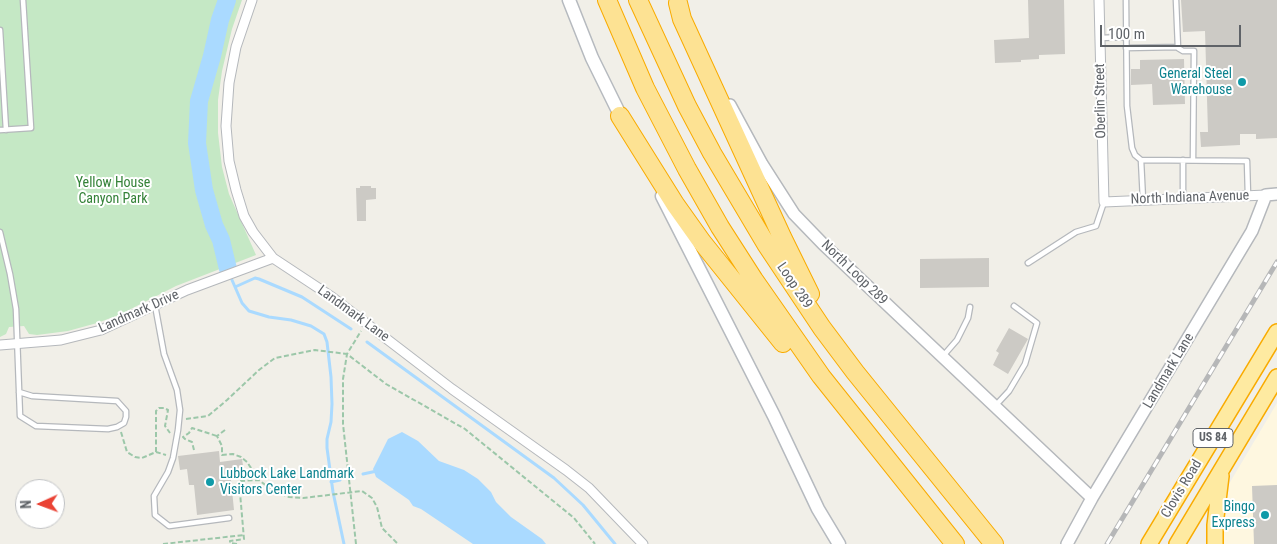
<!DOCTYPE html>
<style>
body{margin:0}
#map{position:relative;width:1277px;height:544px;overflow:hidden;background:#f1efe8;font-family:"Roboto Condensed",sans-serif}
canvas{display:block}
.north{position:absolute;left:15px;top:479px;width:50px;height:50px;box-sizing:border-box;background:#fff;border:1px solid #bfc1c3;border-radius:50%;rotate:268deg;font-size:14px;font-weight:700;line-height:20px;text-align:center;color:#5f6368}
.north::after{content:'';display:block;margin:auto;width:18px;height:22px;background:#ea4335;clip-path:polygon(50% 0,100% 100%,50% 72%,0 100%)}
.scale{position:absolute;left:1100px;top:25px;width:141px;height:22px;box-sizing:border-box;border:2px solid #5f6368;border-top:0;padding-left:6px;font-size:15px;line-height:18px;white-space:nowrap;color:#5f6368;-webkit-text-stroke:4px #fff;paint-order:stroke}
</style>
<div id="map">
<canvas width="1277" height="544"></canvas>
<div class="north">N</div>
<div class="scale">100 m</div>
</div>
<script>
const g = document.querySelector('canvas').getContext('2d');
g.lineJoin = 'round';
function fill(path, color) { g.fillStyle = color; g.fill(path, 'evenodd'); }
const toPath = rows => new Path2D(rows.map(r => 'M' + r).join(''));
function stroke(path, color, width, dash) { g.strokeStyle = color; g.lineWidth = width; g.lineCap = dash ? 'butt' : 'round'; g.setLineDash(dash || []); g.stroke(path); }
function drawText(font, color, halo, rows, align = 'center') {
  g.font = font + ' "Roboto Condensed",sans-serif'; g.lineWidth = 4; g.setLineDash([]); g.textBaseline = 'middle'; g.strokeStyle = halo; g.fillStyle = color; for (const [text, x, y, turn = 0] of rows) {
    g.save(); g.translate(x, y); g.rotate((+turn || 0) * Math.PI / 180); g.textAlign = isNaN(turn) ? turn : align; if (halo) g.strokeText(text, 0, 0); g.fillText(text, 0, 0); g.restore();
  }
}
const commercial = toPath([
 [1277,403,1277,544,1219,544,1226,489]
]);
const green = toPath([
 [0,0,242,0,232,29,222,71,218,100,218,133,222,167,229,194,256,255,176,286,119,315,97,323,68,331,37,335,29,334,24,326,9,327,6,334,0,337]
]);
const water = toPath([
 [402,432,418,441,439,461,464,470,478,479,491,492,496,502,511,517,542,539,546,544,473,544,421,509,413,506,409,500,376,477,373,469,388,439]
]);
const stream = toPath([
 [232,280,242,303,249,311,269,317,291,320,311,326,324,334,327,342,331,377,332,404,331,422,327,439,327,448,333,492,344,544],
 [235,287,255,278,259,279,302,297,351,329],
 [367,342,554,478,583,505,615,544],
 [363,474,377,471],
 [331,482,340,480]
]);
const river = toPath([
 [227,0,220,20,212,56,199,101,197,143,204,190,214,225,221,240,228,269]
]);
const building = toPath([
 [1028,0,1064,0,1065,54,1039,55,1039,59,1021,60,1021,62,995,63,994,40,1029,38],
 [1181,0,1277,0,1277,138,1256,139,1256,134,1240,134,1240,145,1201,147,1200,132,1208,132,1205,31,1183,32],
 [1184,59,1185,104,1153,105,1152,84,1131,85,1131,69,1140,69,1140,60],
 [360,186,371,186,371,188,376,188,376,199,366,200,366,221,357,221,356,188,360,188],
 [989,258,989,287,920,288,920,259],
 [1009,328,1028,339,1008,374,993,365,999,353,996,351],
 [219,451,220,462,242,459,245,478,231,480,234,510,197,515,194,485,189,485,187,469,180,470,178,456],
 [1277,485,1277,544,1254,544,1252,486]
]);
const path = toPath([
 [186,419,208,416,227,400,259,370,275,358,315,350,347,354,386,384,465,429,574,518,595,544],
 [225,430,217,436,222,446,222,455,233,454,241,457,247,462,259,480],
 [121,432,127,452,135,457,142,458,156,452,166,455],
 [194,450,192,442,185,439,183,437,189,433,192,428,217,436],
 [156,452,156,411,159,408,164,408,168,410,165,426,170,433],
 [163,544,244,535],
 [237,544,230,543,230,541,244,539,239,481,259,480,273,491,289,497,303,498,362,491,372,498,377,507,382,528,398,544],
 [356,544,343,424,343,379,347,354,361,331]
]);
const service = toPath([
 [1126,0,1127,106,1132,148,1135,155,1141,160,1247,161,1248,196],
 [1176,0,1178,48,1183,51,1194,51,1193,160],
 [0,30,6,130],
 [1100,38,1126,37],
 [1126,48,1178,47],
 [0,130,31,128,23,0],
 [1141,160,1143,200],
 [1183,160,1183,198],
 [0,232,10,274,16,309,20,416,36,426,108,429,117,427,124,423,126,417,126,411,117,401,32,396,19,392],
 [1028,263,1076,232,1096,226,1104,202],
 [155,305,164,354,177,390,180,410,178,430,173,458,168,472,154,496,155,515,169,526,229,518],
 [943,356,957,340,968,318,970,307],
 [996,405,1009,391,1025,364,1037,323,1014,306]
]);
const minor = toPath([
 [252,0,236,47,229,83,226,126,229,161,236,190,244,216,253,232,273,258,332,297,452,389,566,470,589,488,643,544],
 [1099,0,1104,202,1266,195],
 [0,345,61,340,101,330,187,290,273,258]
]);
const tertiary = toPath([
 [730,105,762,164,794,214,823,244,1092,498],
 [1067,544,1092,498,1252,231,1266,195,1277,194]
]);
const secondary = toPath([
 [569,0,592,58,624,123],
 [662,196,774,416,818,509,839,544]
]);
const trunk = toPath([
 [1149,544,1277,332],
 [1177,544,1277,377],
 [1215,544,1215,525,1221,476]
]);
const motorway = toPath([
 [607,0,645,88,687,169,720,227,754,280,821,376,955,544],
 [638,0,687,106,712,153,766,244,822,328,855,372,994,544],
 [678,3,682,19,782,237,810,294],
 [620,116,675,204,702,242,783,343]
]);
const rail = toPath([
 [1107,544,1277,262]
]);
const markers = [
 [1242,82,5,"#0f9aa8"],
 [210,482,5,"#0f9aa8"],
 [1265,515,5,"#0f9aa8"]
];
const shields = [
 [1213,438,40]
];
const shieldNames = [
 ["US 84",1213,438]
];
const cultureNames = [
 ["General Steel",1232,74],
 ["Warehouse",1232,90],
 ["Lubbock Lake Landmark",220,474,"left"],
 ["Visitors Center",220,490,"left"],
 ["Bingo",1255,507],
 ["Express",1255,523]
];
const streetNames = [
 ["Oberlin Street",1101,101,-91],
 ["North Indiana Avenue",1190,198,-2],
 ["North Loop 289",854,273,44],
 ["Loop 289",794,286,56],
 ["Landmark Drive",139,312,-24],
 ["Landmark Lane",353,314,36],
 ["Landmark Lane",1169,371,-59],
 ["Clovis Road",1182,489,-59]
];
const parkNames = [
 ["Yellow House",113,183],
 ["Canyon Park",113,199]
];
fill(commercial, '#fef7e0');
fill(green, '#c5e8c5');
fill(water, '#aadaff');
stroke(stream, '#aadaff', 3);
stroke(river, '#aadaff', 18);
fill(building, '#cccac5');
stroke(service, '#b5b8bc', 7);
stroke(minor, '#b5b8bc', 11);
stroke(tertiary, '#b5b8bc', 14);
stroke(secondary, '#b6babf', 15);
stroke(trunk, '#f9ab00', 18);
stroke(motorway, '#f9ab00', 20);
stroke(path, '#9cc7a9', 2, [5, 2.5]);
stroke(service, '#fff', 4.5);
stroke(minor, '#fff', 9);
stroke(tertiary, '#fff', 11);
stroke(secondary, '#fff', 12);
stroke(trunk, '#feeaa1', 15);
stroke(motorway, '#fde293', 18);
stroke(rail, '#b6b7b8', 5);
stroke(rail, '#fff', 3, [9]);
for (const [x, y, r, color] of markers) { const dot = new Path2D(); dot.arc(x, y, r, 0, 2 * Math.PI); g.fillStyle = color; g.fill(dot); stroke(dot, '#fff', 2); }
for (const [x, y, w] of shields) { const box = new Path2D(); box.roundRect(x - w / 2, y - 9.5, w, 19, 4); g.fillStyle = '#fff'; g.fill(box); stroke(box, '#5f6368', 1); }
drawText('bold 12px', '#5f6368', null, shieldNames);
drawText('14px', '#0d838f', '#fff', cultureNames, 'right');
drawText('14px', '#5f6368', '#fff', streetNames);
drawText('14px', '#348238', '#fff', parkNames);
</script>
